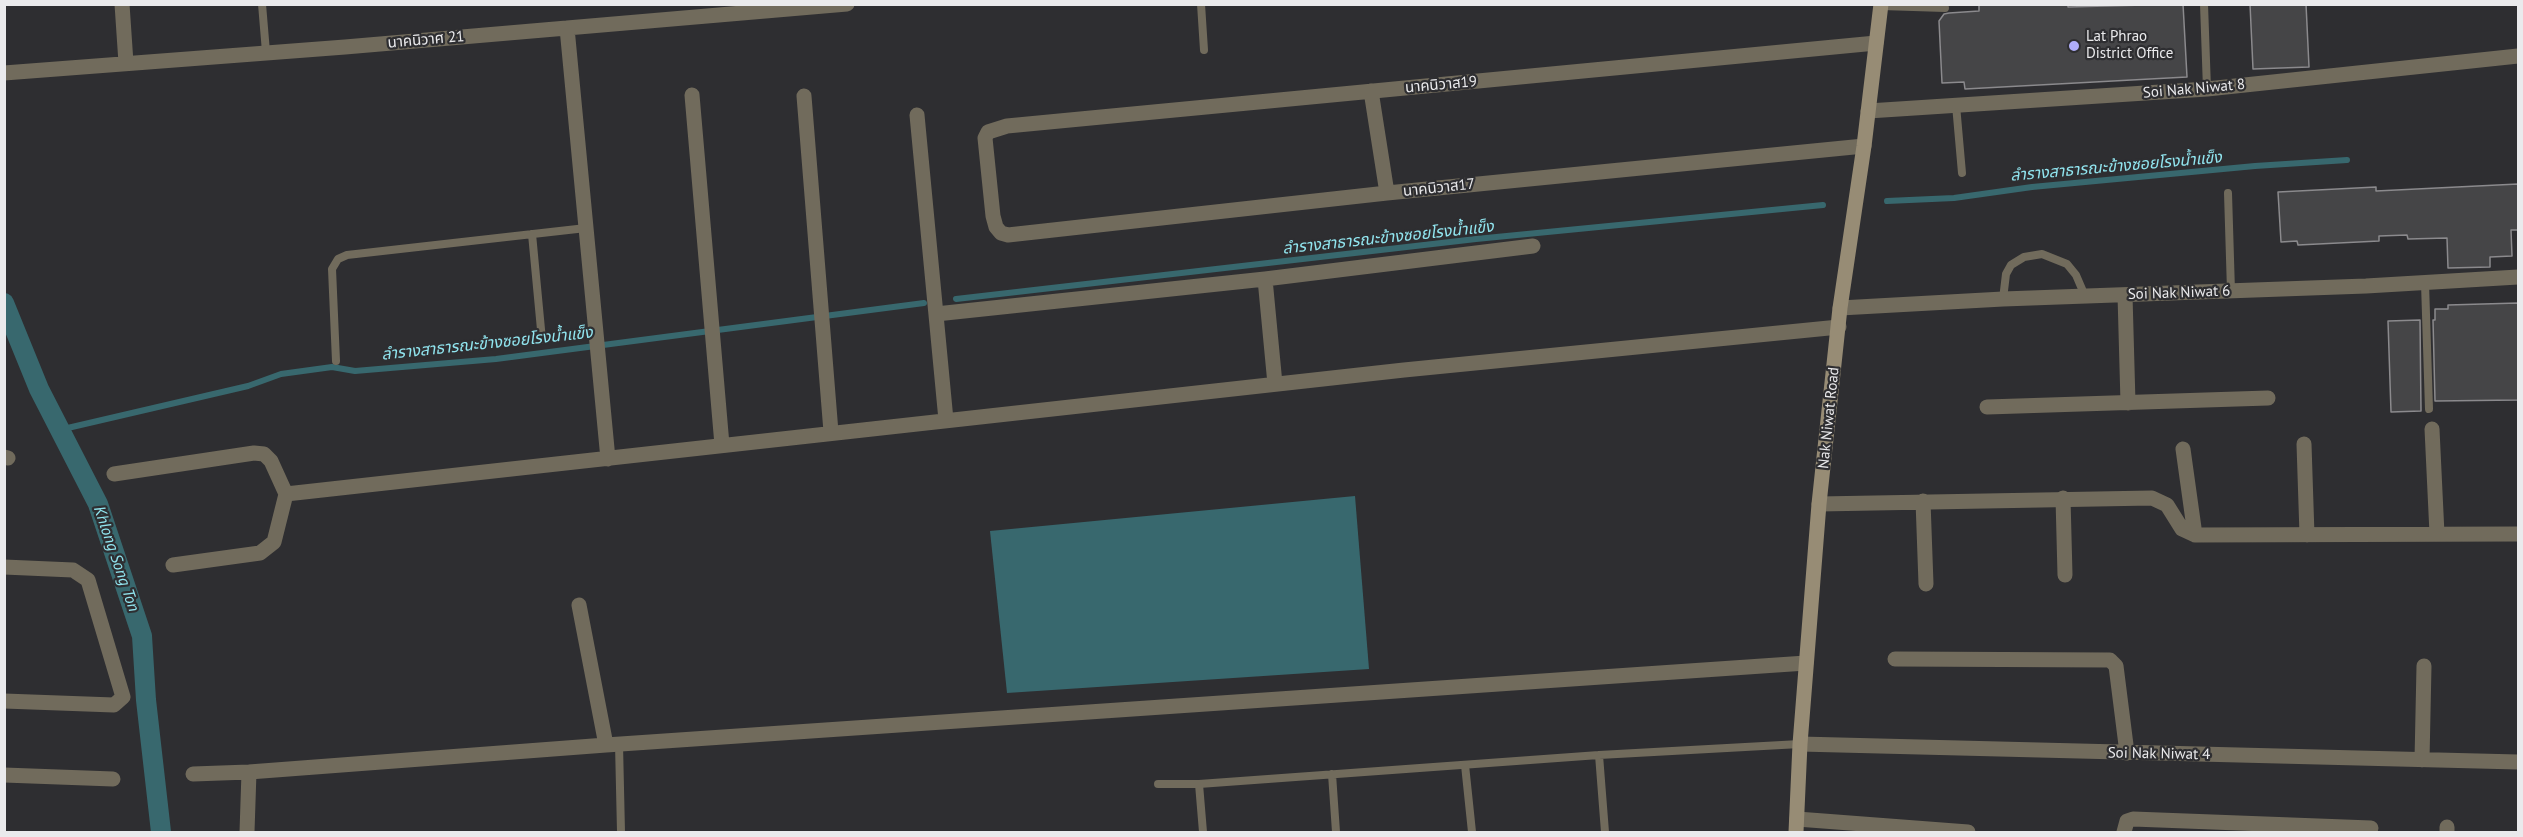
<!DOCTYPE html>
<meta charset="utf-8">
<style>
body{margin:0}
#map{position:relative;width:2523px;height:837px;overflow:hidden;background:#2e2e31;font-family:"PT Sans",sans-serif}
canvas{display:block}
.frame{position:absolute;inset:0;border:6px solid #eaeaec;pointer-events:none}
</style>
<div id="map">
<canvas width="2523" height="837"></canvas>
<div class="frame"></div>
</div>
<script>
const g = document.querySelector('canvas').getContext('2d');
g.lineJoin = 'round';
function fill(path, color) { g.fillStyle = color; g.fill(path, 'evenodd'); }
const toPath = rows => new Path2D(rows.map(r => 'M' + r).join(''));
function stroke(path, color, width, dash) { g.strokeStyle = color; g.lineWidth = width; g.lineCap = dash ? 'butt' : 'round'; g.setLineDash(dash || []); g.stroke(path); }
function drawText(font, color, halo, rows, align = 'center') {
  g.font = font + ' "PT Sans","Noto Sans Thai",sans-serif'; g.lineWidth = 4.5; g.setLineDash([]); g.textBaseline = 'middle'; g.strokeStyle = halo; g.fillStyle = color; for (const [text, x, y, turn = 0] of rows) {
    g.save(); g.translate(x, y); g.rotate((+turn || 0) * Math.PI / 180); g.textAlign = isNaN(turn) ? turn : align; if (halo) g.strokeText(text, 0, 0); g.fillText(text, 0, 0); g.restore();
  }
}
const water = toPath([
 [1355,496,1369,669,1007,693,990,531]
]);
const stream = toPath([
 [1887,201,1954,198,2032,187,2255,166,2347,160],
 [956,299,1476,239,1823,205],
 [59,430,248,386,281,374,332,367,355,371,496,359,924,303]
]);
const canal = toPath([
 [4,303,39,389,98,504,142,636,146,700,161,832]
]);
const building = toPath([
 [1979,4,2068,4,2068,7,2183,4,2187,77,1965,89,1964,82,1942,83,1939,21,1944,14,1949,13,1979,11,1979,4],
 [2250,4,2306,4,2309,67,2253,69,2250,4],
 [2518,184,2518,230,2511,230,2512,256,2490,257,2490,267,2448,268,2447,238,2408,239,2407,235,2379,236,2379,241,2298,245,2297,241,2281,242,2278,192,2376,187,2376,191,2518,184],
 [2518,303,2518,400,2435,401,2433,320,2435,320,2435,309,2448,309,2448,305,2518,303],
 [2420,320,2421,411,2391,412,2388,321,2420,320]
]);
const service = toPath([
 [262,4,266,52],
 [1201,4,1204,50],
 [2204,4,2207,89],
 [1881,6,1945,8],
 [1956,105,1962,173],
 [2228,193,2231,291],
 [532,234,542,340],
 [2425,283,2429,409],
 [2003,299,2006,274,2011,265,2024,257,2042,254,2067,264,2076,275,2085,296],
 [336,361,332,269,338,259,347,255,586,228],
 [619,744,621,832],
 [1599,755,1605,832],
 [1465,765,1472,832],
 [1332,774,1336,832],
 [1158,784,1199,784,1599,755,1800,744],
 [1199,784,1203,832]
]);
const minor = toPath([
 [122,4,126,63],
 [567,28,608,459],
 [4,73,345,47,847,4],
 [1371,91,1387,193],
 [692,95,722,445],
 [804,96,831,432],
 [1868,111,2207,89,2518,56],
 [917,115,946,420],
 [1864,146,1387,193,1008,235,1001,233,996,227,993,216,985,138,988,132,1007,126,1876,43],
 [1265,279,1275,384],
 [2125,295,2128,403],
 [1840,308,2003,299,2366,286,2518,277],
 [936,314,1265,279,1533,246],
 [1987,407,2268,398],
 [2432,429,2437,534],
 [2304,444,2307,535],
 [2183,449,2195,535],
 [4,457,8,458],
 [114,474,254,453,264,454,271,461,286,494,274,542,260,553,173,565],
 [286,494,1404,370,1839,327],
 [2063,498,2065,575],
 [1923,501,1926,584],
 [1819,504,2152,498,2167,505,2182,529,2195,535,2518,534],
 [4,567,73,570,88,580,123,697,114,705,4,701],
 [579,605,606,745],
 [1895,659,2110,660,2116,666,2127,753],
 [1800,744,2518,762],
 [2422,760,2424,666],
 [193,774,249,772,606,745,1806,663],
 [4,775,113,779],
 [1797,819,1968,832],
 [247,832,249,772],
 [2124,832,2127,821,2133,819,2371,828],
 [2447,832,2447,827]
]);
const secondary = toPath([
 [1796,832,1800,744,1819,504,1840,308,1864,146,1881,4]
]);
const markers = [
 [2074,46,6,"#b0aefa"]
];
const poiNames = [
 ["Lat Phrao",2086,37],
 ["District Office",2086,54]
];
const streetNames = [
 ["นาคนิวาศ 21",426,40,-5],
 ["นาคนิวาส19",1441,85,-5],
 ["Soi Nak Niwat 8",2194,89,-5],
 ["นาคนิวาส17",1439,188,-6],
 ["Soi Nak Niwat 6",2179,293,-2],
 ["Nak Niwat Road",1829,418,-84],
 ["Soi Nak Niwat 4",2159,754,1]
];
const waterNames = [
 ["ลำรางสาธารณะข้างซอยโรงน้ำแข็ง",2116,167,-5],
 ["ลำรางสาธารณะข้างซอยโรงน้ำแข็ง",1388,238,-6],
 ["ลำรางสาธารณะข้างซอยโรงน้ำแข็ง",487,344,-6],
 ["Khlong Song Ton",116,559,71]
];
fill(water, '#38686e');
stroke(stream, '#38686e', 6);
stroke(canal, '#38686e', 20);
fill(building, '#454547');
stroke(building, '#8b8a8d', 1.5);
stroke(service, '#716b5c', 8);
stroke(minor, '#716b5c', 15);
stroke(secondary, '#978c75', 15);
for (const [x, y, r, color] of markers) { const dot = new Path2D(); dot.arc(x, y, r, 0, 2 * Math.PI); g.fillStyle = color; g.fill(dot); stroke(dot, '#2e2e31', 2); }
drawText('15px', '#eaeaec', '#2e2e31', poiNames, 'left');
drawText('15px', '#eaeaec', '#2e2e31', streetNames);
drawText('italic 16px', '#91e5ef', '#2e2e31', waterNames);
</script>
